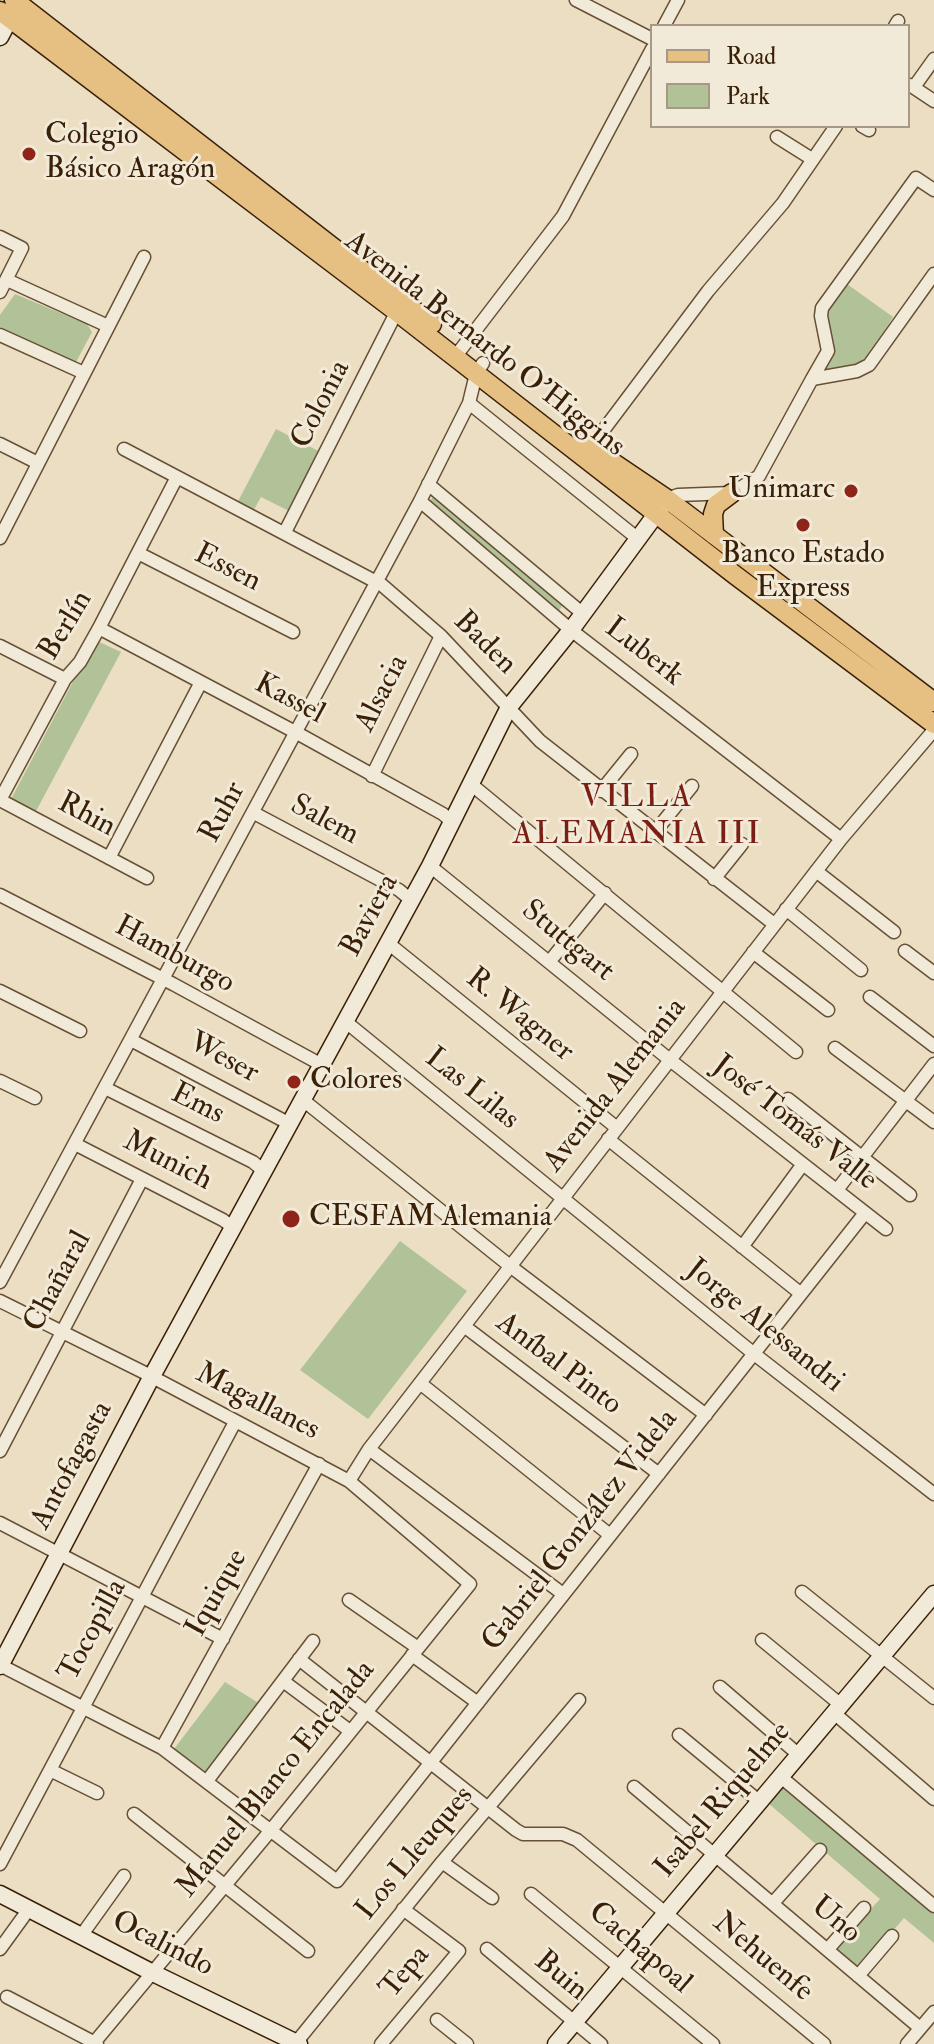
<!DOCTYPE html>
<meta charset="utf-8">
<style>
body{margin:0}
#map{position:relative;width:934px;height:2044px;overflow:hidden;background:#ebdec3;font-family:"IM FELL Double Pica",serif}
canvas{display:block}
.legend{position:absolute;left:650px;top:24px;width:260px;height:104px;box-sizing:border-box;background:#f2ead8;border:2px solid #a89984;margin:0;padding:10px 14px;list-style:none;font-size:24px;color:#3a2007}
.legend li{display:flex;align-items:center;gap:16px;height:40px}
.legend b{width:40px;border:2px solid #a89984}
</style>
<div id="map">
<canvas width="934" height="2044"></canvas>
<ul class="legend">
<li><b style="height:10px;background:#e6bf82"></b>Road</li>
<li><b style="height:22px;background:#b1c298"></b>Park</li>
</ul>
</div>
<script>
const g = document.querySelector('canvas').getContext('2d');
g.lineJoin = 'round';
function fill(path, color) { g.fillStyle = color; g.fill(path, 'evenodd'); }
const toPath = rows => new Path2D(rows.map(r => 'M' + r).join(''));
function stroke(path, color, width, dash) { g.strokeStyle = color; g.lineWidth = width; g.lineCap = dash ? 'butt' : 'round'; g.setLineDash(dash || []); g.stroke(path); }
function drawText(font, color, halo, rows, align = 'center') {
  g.font = font + ' "IM FELL Double Pica",serif'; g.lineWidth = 6; g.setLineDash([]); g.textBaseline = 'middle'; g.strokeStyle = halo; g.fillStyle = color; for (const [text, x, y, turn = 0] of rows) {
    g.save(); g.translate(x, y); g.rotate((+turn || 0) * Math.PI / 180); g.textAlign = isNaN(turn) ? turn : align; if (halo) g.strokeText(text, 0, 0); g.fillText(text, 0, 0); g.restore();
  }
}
const green = toPath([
 [847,284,893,317,869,356,857,366,822,371,834,352,826,319,827,311],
 [15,294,87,324,92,332,75,364,0,327,0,315],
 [276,429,326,455,295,514,261,497,251,515,235,507],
 [435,494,564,603,558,612,430,501],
 [95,640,121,652,35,813,10,801],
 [400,1241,467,1291,368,1419,300,1370],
 [225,1682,260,1704,208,1773,174,1749],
 [783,1784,934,1910,934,1943,904,1918,859,1970,833,1948,867,1909,869,1911,880,1899,768,1803]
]);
const street = toPath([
 [576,0,652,39],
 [664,26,678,0],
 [895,26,898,21],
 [910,85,934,101],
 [914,87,934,59],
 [862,126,869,130],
 [777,137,812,159],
 [0,237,22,248,0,292],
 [7,280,108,326],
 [0,335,84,373],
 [455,357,563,216,652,49],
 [812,379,828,351,821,316,822,308,916,178,934,190],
 [469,403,637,538],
 [0,444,38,463],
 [590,448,708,291,783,203,836,126],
 [124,449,382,585,441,636,540,741,774,924],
 [428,484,582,613],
 [667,499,678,495,732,493,759,476,812,379,857,371,869,365,934,274],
 [420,501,571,630,841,839],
 [285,532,399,307],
 [0,538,144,257],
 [138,553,293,632],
 [99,628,297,733,443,814,452,822],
 [0,646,65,679],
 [372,776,441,636],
 [472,785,796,1052],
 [601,791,631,754],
 [0,800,65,679,80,662,99,628,177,477],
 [0,800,147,878],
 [254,813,399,890,411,900],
 [654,833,692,786],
 [109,858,201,682],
 [430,866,670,1060,886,1229],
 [816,871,894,932],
 [714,879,742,844],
 [0,895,173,984,322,1065],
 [786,909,861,970],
 [388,943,617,1128],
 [905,951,934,973],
 [753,952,828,1010],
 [550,961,605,893],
 [0,991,80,1031],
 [870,997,934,1046],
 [346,1022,753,1353,934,1494],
 [131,1040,290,1124],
 [835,1048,934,1122],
 [0,1081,35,1098],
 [105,1088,253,1162,264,1171],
 [788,1099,910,1195],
 [303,1100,510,1266,706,1415],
 [608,1139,800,1293],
 [75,1144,223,1220,234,1228],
 [837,1190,934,1064],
 [742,1247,803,1164],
 [0,1282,420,501,469,403,476,374,483,363],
 [0,1301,143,1372,349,1481,470,1584,271,1830,93,2044],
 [464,1326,659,1474],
 [420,1383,610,1535],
 [369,1449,563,1594],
 [0,1451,142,1179],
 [349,1481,369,1449,841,839,934,730],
 [0,1523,223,1639],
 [802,1592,934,1698],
 [349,1600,418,1648],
 [762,1640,841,1705],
 [412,1655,478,1703],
 [299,1659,516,1830,523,1834,563,1834,577,1840,824,2044],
 [0,1665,162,1748,337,1881,865,1213],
 [283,1681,350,1731],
 [720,1687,799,1755],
 [834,1713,934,1799],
 [679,1735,760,1802],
 [162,1748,319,1464],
 [50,1770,97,1793],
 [781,1777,934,1906],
 [207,1781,313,1641],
 [634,1787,920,2028],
 [134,1814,308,1951],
 [442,1862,492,1898],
 [0,1864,235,1422],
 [531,1894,713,2044],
 [773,1903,820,1850],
 [81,1936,124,1876],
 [0,1949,29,1909],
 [487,1949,601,2044],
 [828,1949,864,1908],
 [858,1976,892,1936],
 [7,1997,97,2044],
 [437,2020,467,2044],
 [295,2044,442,1862,579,1700],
 [381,2044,459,1951,403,1909],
 [907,2044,934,2012]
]);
const secondary = toPath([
 [0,37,10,18,19,9],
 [0,1666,151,1378,430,866,509,707,571,630,662,506],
 [0,1894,153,1973,299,2044],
 [556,2044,934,1594]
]);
const primary = toPath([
 [14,0,432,324],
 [0,11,397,312,735,575,934,724],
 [584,443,667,499,934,702],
 [714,535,713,514,716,505,732,493]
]);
const markers = [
 [29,154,8,"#8f2418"],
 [851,491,8,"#8f2418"],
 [803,525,8,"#8f2418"],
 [294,1082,8,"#8f2418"],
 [291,1219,10,"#8f2418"]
];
const poiNames = [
 ["Colegio",45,137],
 ["Básico Aragón",45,171],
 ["Unimarc",835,491,"right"],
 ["Banco Estado",803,556,"center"],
 ["Express",803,590,"center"],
 ["Colores",310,1082],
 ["CESFAM Alemania",309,1219]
];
const streetNames = [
 ["Avenida Bernardo O'Higgins",484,345,38],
 ["Colonia",322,405,-63],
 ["Essen",227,569,27],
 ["Berlín",67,626,-59],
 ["Baden",484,644,45],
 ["Luberk",643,653,38],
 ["Alsacia",383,694,-63],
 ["Kassel",289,700,28],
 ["Ruhr",224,813,-62],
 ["Rhin",86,816,28],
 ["Salem",324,821,28],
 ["Baviera",371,916,-62],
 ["Stuttgart",567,942,39],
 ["Hamburgo",174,956,28],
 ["R. Wagner",519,1016,39],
 ["Weser",223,1059,28],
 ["Avenida Alemania",616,1086,-52],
 ["Las Lilas",471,1090,39],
 ["Ems",197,1105,27],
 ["José Tomás Valle",794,1124,38],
 ["Munich",167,1162,27],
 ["Chañaral",59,1282,-62],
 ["Jorge Alessandri",764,1327,39],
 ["Aníbal Pinto",558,1365,37],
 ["Magallanes",257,1403,27],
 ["Antofagasta",73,1466,-62],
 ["Gabriel González Videla",581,1531,-52],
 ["Iquique",218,1594,-61],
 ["Tocopilla",94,1631,-62],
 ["Manuel Blanco Encalada",277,1780,-51],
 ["Isabel Riquelme",724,1801,-50],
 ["Los Lleuques",416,1854,-50],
 ["Uno",835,1921,40],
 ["Ocalindo",162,1945,27],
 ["Cachapoal",639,1949,40],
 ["Nehuenfe",762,1958,40],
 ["Tepa",406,1973,-50],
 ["Buin",560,1977,40]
];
const neighbourhoodNames = [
 ["VILLA",637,799],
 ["ALEMANIA III",637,836]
];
fill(green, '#b1c298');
stroke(street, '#665036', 15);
stroke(secondary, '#3a2007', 19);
stroke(primary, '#3a2007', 21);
stroke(street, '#f2ead8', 12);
stroke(secondary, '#f2ead8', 16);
stroke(primary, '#e6bf82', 18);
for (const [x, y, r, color] of markers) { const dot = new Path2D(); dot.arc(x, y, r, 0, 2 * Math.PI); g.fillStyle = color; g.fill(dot); stroke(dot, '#f2ead8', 3); }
drawText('30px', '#3a2007', '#f2ead8', poiNames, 'left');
drawText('30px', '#3a2007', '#f2ead8', streetNames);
g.letterSpacing = '2px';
drawText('32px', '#7a1f14', '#f2ead8', neighbourhoodNames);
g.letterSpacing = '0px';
</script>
